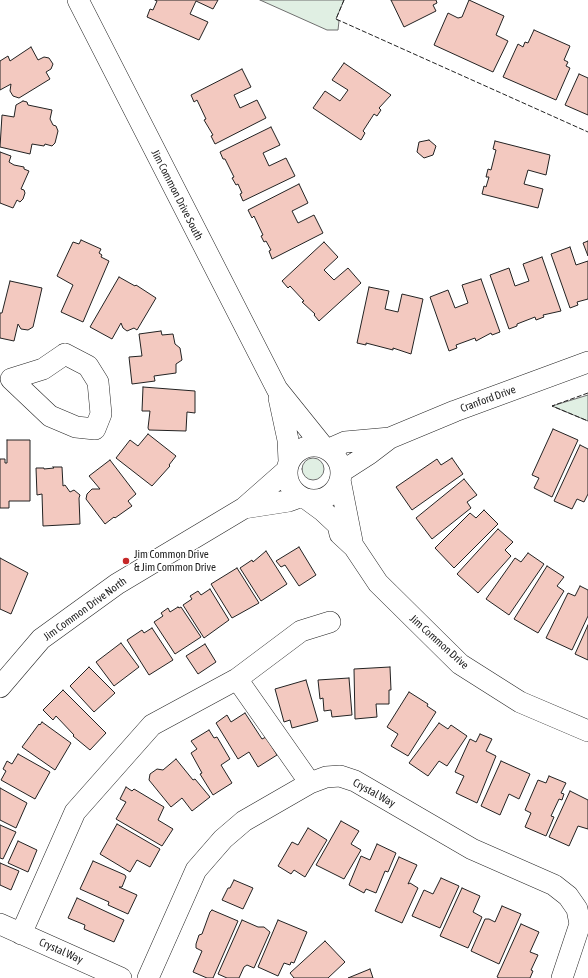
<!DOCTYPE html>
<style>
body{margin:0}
canvas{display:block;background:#fff}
</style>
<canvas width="588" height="978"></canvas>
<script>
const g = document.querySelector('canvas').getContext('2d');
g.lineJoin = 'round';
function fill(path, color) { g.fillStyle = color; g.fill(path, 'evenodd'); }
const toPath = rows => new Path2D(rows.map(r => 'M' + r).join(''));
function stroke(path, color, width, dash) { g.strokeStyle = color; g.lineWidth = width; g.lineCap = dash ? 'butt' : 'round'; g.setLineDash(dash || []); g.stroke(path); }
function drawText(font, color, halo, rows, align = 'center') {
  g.font = font + ' "Asap Condensed",sans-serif'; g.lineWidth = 3; g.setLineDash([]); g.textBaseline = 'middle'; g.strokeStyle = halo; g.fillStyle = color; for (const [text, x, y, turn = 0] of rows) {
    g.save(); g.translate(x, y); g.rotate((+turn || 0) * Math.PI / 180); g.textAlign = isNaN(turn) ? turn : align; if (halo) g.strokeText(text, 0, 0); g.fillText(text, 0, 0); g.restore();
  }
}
const green = toPath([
 [260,0,344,0,336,19,339,21,338,30,327,30,260,0],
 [588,395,588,421,552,406,588,395],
 '302 469a11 11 0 1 1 22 0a11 11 0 1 1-22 0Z'
]);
const building = toPath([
 [155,0,218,0,213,9,196,1,190,14,208,22,199,40,147,17,150,9,153,10,157,1,155,0],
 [391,0,436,0,437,3,433,5,436,11,404,27,391,0],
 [469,0,504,16,496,35,508,41,493,72,434,45,448,13,458,18,462,17,469,0],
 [534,30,570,46,564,60,568,62,566,66,570,68,556,100,503,77,518,44,523,47,525,42,528,43,534,30],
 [31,47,38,60,44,57,49,58,53,64,51,69,46,72,50,79,19,98,13,96,10,91,11,84,0,90,0,61,8,56,10,61,31,47],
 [344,63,391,95,379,108,381,110,377,116,374,114,363,131,365,133,361,140,313,108,325,91,340,101,348,90,332,80,344,63],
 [242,69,251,87,234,95,240,108,257,100,266,118,215,144,211,136,213,135,204,120,206,119,197,100,194,102,191,95,242,69],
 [579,74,588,78,588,115,565,105,579,74],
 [23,101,27,102,28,105,52,110,50,119,53,125,56,126,58,131,55,143,52,146,45,144,44,146,32,144,30,154,0,147,2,115,14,117,16,105,23,101],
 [271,127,280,145,263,153,269,166,286,158,295,176,243,201,240,194,242,193,238,184,236,185,232,178,234,177,225,159,223,159,220,152,271,127],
 [429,140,436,146,433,155,424,158,417,152,419,142,429,140],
 [495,141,550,155,546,175,528,170,524,184,543,189,538,208,482,194,484,186,486,187,489,177,486,177,488,169,491,170,496,150,493,149,495,141],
 [0,152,11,156,9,162,14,165,24,167,24,169,29,171,21,189,24,190,25,193,23,199,20,202,17,200,13,208,0,203,0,152],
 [299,184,308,203,292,211,298,223,314,215,323,233,272,259,269,251,271,250,266,241,264,242,261,236,263,235,254,216,252,218,248,210,299,184],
 [81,240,101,249,99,253,102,255,101,257,109,261,83,322,61,312,73,285,57,276,73,242,79,244,81,240],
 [588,241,588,256,583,243,588,241],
 [324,242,338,257,324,270,334,280,348,268,361,283,319,321,314,315,315,314,302,302,304,301,290,286,288,288,282,281,324,242],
 [570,247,576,265,588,261,588,299,577,302,578,305,570,308,551,254,570,247],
 [542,257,561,311,543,315,544,317,536,320,535,317,517,324,517,326,509,329,490,275,509,268,515,286,529,281,523,264,542,257],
 [119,277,135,286,136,285,156,298,137,330,134,328,127,331,123,328,121,323,112,339,90,327,119,277],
 [481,279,500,332,492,335,491,333,476,341,475,338,456,345,457,348,449,351,430,297,448,290,455,308,468,303,462,285,481,279],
 [10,281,42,288,33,327,28,330,21,329,18,324,14,341,0,338,0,313,2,313,10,281],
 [369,287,389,291,385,309,398,312,402,294,423,299,411,354,393,348,393,350,366,343,366,345,357,343,369,287],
 [161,331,162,335,173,334,175,344,180,348,182,360,176,364,176,373,154,376,155,381,132,384,129,357,142,356,139,334,161,331],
 [143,387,195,391,195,413,187,412,186,431,149,430,148,428,150,411,142,411,143,387],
 [553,429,578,440,552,497,534,488,539,478,532,475,553,429],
 [148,434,176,456,169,465,170,466,152,486,116,458,130,440,138,446,148,434],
 [7,440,30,440,30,501,9,501,9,508,0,508,0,459,5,459,5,463,7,463,7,440],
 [580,445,588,449,588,494,584,502,577,499,572,509,554,501,580,445],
 [452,458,463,474,412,510,396,487,437,459,441,465,452,458],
 [110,460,136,494,128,501,132,506,115,518,114,517,105,524,86,499,87,494,92,489,100,489,89,476,110,460],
 [53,467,62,467,63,486,65,485,70,492,74,490,80,495,79,498,80,524,43,526,42,494,37,495,36,468,44,468,44,469,54,468,53,467],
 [464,479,477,495,467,502,471,508,432,539,416,518,464,479],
 [484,510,498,524,454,568,435,548,470,513,476,518,484,510],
 [498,529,513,542,505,550,511,556,478,593,457,574,498,529],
 [299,547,316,575,299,586,285,565,281,567,276,561,299,547],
 [266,551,287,584,261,601,240,568,252,560,253,562,266,551],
 [528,553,544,564,509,615,486,599,515,558,521,562,528,553],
 [0,558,28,573,11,614,0,609,0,558],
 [547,566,564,577,557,586,564,591,538,633,514,619,547,566],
 [237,568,259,603,232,618,211,584,237,568],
 [580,586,588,590,588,616,572,650,546,638,568,593,575,596,580,586],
 [210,589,229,620,204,638,183,605,192,599,190,596,198,591,201,595,210,589],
 [178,607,179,608,181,607,201,637,175,654,154,622,163,616,161,613,168,608,170,612,178,607],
 [588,625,588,660,575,654,588,625],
 [152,628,173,660,149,675,127,640,142,630,144,633,152,628],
 [121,643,139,667,114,686,96,662,121,643],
 [205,644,216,662,198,674,186,656,205,644],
 [89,667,115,693,94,712,70,686,89,667],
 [390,667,391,690,389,690,389,704,376,704,377,717,355,719,354,669,390,667],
 [349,678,352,715,332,717,331,710,324,711,323,698,320,699,318,680,349,678],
 [306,680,318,721,292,728,290,720,284,722,275,689,306,680],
 [63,690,106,733,90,750,73,736,74,735,56,716,53,720,43,710,63,690],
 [409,692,428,704,427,706,436,712,408,756,391,746,398,734,387,727,409,692],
 [245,713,262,739,266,737,277,755,258,767,249,752,238,759,216,723,227,715,231,722,245,713],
 [42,722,71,743,55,770,22,747,39,724,40,725,42,722],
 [439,723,448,729,451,725,467,736,447,766,439,761,428,776,409,763,439,723],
 [209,730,214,738,217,737,230,759,221,765,232,783,213,795,200,774,202,773,191,753,197,749,191,741,209,730],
 [480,734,492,739,486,751,496,756,477,803,456,793,464,776,455,772,470,739,476,742,480,734],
 [18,754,50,772,35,799,1,780,6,771,3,769,7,761,12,764,18,754],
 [176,759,193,780,195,779,210,797,192,811,182,798,171,807,149,780,150,774,157,769,163,770,176,759],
 [501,761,530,774,519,799,509,794,500,815,481,806,501,761],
 [549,776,566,783,561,793,564,794,562,800,559,799,551,816,554,817,546,836,525,827,531,813,525,810,538,780,546,783,549,776],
 [126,787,132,791,134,789,164,807,158,820,173,829,162,846,116,819,126,802,120,799,126,787],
 [0,788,27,803,16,828,0,820,0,788],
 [570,791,588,800,588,829,578,826,569,846,549,837,570,791],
 [341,821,359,831,351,844,361,850,344,879,316,865,341,821],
 [117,824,160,849,150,867,137,860,130,872,100,854,117,824],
 [0,825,16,832,3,859,0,858,0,825],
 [308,828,327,840,305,877,294,870,291,874,278,866,292,842,298,845,308,828],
 [18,841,37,850,28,872,8,863,18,841],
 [377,844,396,853,388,872,385,871,376,893,366,889,364,893,349,885,361,856,370,860,377,844],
 [399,857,417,865,408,884,410,883,418,888,402,923,375,911,399,857],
 [93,861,125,875,126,877,122,887,119,887,137,895,128,914,108,905,109,902,80,889,93,861],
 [0,863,19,871,11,890,0,885,0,863],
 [441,878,459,886,440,928,412,916,424,890,433,894,441,878],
 [234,880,253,888,243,909,222,900,228,888,230,888,234,880],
 [462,888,480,896,473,912,482,917,468,948,440,936,462,888],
 [77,898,124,920,114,942,84,929,85,925,68,918,77,898],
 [502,906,521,914,499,964,471,951,485,919,489,919,495,922,502,906],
 [212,910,238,921,213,978,207,978,193,972,202,951,196,948,196,944,199,935,202,934,210,912,212,910],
 [242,920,258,927,264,927,270,932,254,968,247,965,244,967,239,978,227,978,218,974,242,920],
 [278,920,307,932,294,963,291,962,290,965,284,963,278,976,258,967,278,920],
 [521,924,539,932,530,952,538,955,531,970,533,971,530,978,499,978,497,977,521,924],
 [325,941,345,962,328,978,294,978,290,973,325,941],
 [370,969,373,978,348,978,370,969]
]);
const minor = toPath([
 [78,0,277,389,322,445],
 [65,354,88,366,98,382,101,414,95,429,76,427,50,416,11,379,43,369,65,354],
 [279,398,288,440,289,461],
 '287 473a27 27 0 1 1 54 0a27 27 0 1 1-54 0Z',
 [329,449,345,442,390,438],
 [341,472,369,454,390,438,455,411,588,362],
 [340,480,352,541],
 [308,500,323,511,338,525,340,534,354,547,378,583,460,664,520,702,588,731],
 [244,508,289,501,300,497],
 [237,679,310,783],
 [0,687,41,639,117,584,244,508,286,471],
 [0,924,121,978],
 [21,934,75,812,152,725,237,679,301,631,330,622],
 [148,978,196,870,223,839,244,821,310,783,326,777,340,776,355,781,472,849,554,885,568,896,577,909,580,924,562,978]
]);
const fence = toPath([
 [344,0,336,19,588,132],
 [588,393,552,406,588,421]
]);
const markers = [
 [126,561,4,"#c62828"]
];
const streetNames = [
 ["Jim Common Drive South",177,195,63],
 ["Cranford Drive",488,399,-20],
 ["Jim Common Drive North",85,609,-36],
 ["Jim Common Drive",439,642,42],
 ["Crystal Way",374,793,29],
 ["Crystal Way",61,951,24]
];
const poiNames = [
 ["Jim Common Drive",134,555],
 ["& Jim Common Drive",134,568]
];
fill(green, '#e0efe3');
stroke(green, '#6f6f6f', 1);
fill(building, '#f3c9c0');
stroke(building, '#222', 1);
stroke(minor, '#222', 22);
stroke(minor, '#fff', 21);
stroke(fence, '#222', 1, [5, 2]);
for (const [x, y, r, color] of markers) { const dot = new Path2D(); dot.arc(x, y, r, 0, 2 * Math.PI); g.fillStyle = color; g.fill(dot); stroke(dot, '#fff', 1.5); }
drawText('11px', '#222', '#fff', streetNames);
drawText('11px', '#222', '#fff', poiNames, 'left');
</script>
